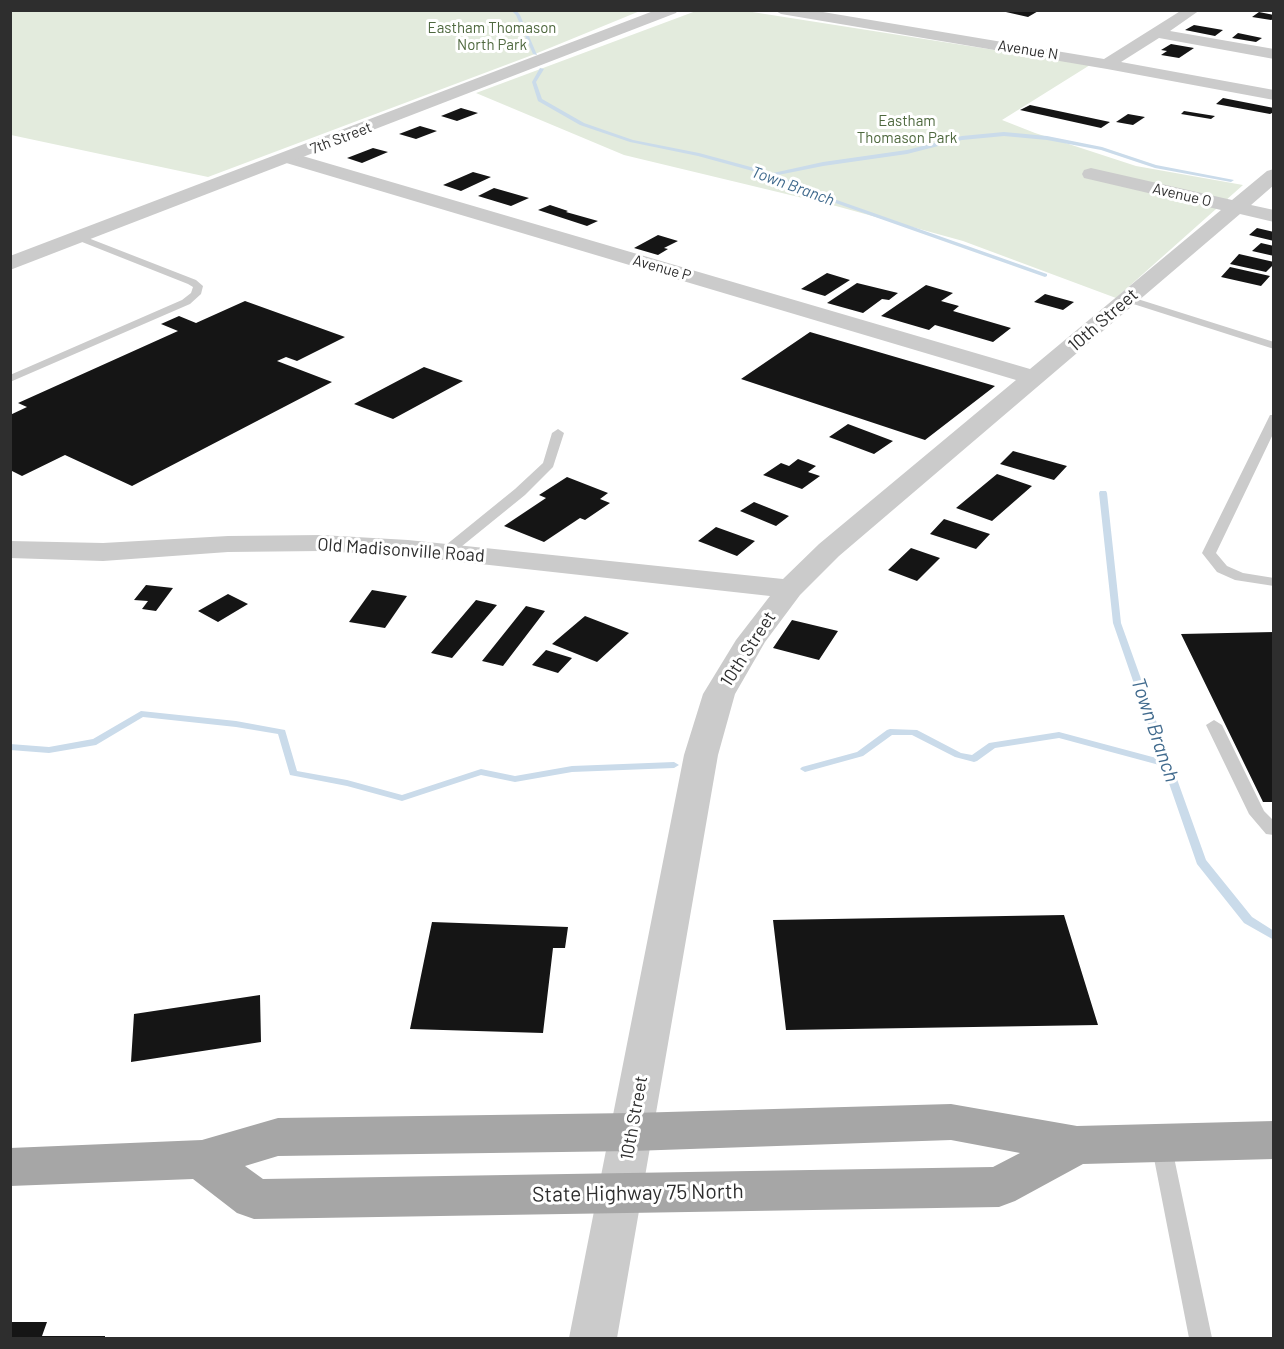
<!DOCTYPE html>
<style>
body{margin:0}
#map{position:relative;width:1284px;height:1349px;overflow:hidden;background:#fff;font-family:Barlow,sans-serif}
canvas{display:block}
.frame{position:absolute;inset:0;border:12px solid #2e2e2e;pointer-events:none}
</style>
<div id="map">
<canvas width="1284" height="1349"></canvas>
<div class="frame"></div>
</div>
<script>
const g = document.querySelector('canvas').getContext('2d');
g.lineJoin = 'round';
function fill(path, color) { g.fillStyle = color; g.fill(path, 'evenodd'); }
const toPath = rows => new Path2D(rows.map(r => 'M' + r).join(''));
function drawText(font, color, halo, rows, align = 'center') {
  g.font = font + ' Barlow,sans-serif'; g.lineWidth = 6; g.setLineDash([]); g.textBaseline = 'middle'; g.strokeStyle = halo; g.fillStyle = color; for (const [text, x, y, turn = 0] of rows) {
    g.save(); g.translate(x, y); g.rotate((+turn || 0) * Math.PI / 180); g.textAlign = isNaN(turn) ? turn : align; if (halo) g.strokeText(text, 0, 0); g.fillText(text, 0, 0); g.restore();
  }
}
const green = toPath([
 [11,10,640,10,640,11,535,54,208,177,11,135],
 [696,11,746,11,1090,65,1002,120,1035,133,1136,166,1243,185,1116,298,963,241,836,206,624,155,476,93]
]);
const stream = toPath([
 [511,10,516,10,520,15,537,55,533,54,516,15,511,10],
 [540,68,544,69,536,82,542,99,584,123,633,140,699,153,773,173,823,162,907,150,962,136,1004,132,1047,136,1102,147,1156,165,1234,180,1231,182,1155,168,1101,150,1047,140,1004,136,962,140,907,154,823,166,778,175,814,192,1047,274,1047,276,1045,277,810,194,771,176,698,156,630,142,580,125,538,101,532,82,540,68],
 [1100,491,1106,491,1107,493,1121,623,1206,860,1252,917,1274,931,1274,940,1244,923,1197,864,1163,766,1059,738,995,748,977,761,974,762,955,757,912,735,892,735,863,756,805,772,800,769,802,767,857,752,887,730,890,729,917,730,961,753,972,755,989,743,1059,732,1160,759,1113,623,1099,493,1100,491],
 [141,711,236,721,285,730,297,771,347,780,402,795,481,769,515,776,572,766,674,762,679,765,674,768,572,772,515,782,481,775,402,801,347,786,290,775,278,734,236,727,143,717,96,745,49,753,10,750,10,744,49,747,93,739,141,711]
]);
const building = toPath([
 [997,10,1040,10,1028,17],
 [1259,12,1274,15,1274,19,1271,20,1252,17],
 [1194,25,1223,30,1215,36,1185,30],
 [1238,33,1262,38,1256,42,1232,38],
 [1171,44,1194,48,1179,58,1161,55,1167,51,1161,50],
 [1223,98,1274,108,1274,112,1270,114,1216,104],
 [1030,105,1110,122,1101,128,1020,110],
 [461,108,478,113,457,121,441,116],
 [1184,111,1215,116,1211,119,1181,114],
 [1128,114,1145,117,1133,125,1116,122],
 [420,126,437,131,416,139,399,134],
 [373,148,388,152,362,163,347,158],
 [473,172,491,177,461,191,443,185],
 [494,188,529,198,511,206,478,196],
 [550,205,568,211,566,212,598,221,587,226,538,210],
 [1257,228,1274,232,1274,241,1249,235],
 [658,235,678,241,664,248,668,249,658,255,634,248],
 [1261,243,1274,246,1274,256,1252,251],
 [1239,254,1274,262,1274,264,1266,272,1230,264],
 [1230,267,1270,276,1261,286,1221,277],
 [827,273,850,280,825,296,801,289],
 [857,283,898,293,889,300,882,299,863,313,827,303],
 [926,285,953,293,941,301,959,306,953,311,1011,328,993,342,935,325,929,330,881,316],
 [1045,294,1074,302,1063,310,1034,302],
 [245,301,345,337,297,361,286,357,277,361,332,382,132,486,65,455,22,476,10,470,10,415,27,407,18,403,178,331,161,324,179,316,196,323],
 [810,332,995,386,925,440,741,379],
 [424,367,463,381,393,419,354,404],
 [848,424,893,441,874,454,829,437],
 [1013,451,1067,466,1054,480,1000,464],
 [798,459,816,466,808,472,820,476,802,489,763,475,781,463,789,466],
 [997,474,1032,486,992,521,956,508],
 [567,477,608,493,600,499,610,503,585,520,580,518,544,542,504,526,546,498,539,495],
 [754,502,789,516,776,526,740,511],
 [944,519,990,534,976,549,930,534],
 [716,527,755,541,737,556,698,541],
 [911,548,940,558,917,581,888,570],
 [146,585,173,588,156,611,142,609,148,601,134,600],
 [372,590,407,596,385,628,349,622],
 [228,594,248,604,218,622,198,611],
 [476,600,497,605,452,658,431,653],
 [526,606,545,611,503,666,482,661],
 [585,616,629,633,597,662,552,644],
 [792,620,838,631,819,660,773,648],
 [1274,632,1274,802,1263,802,1181,634],
 [546,650,572,658,558,673,532,665],
 [1064,915,1098,1025,786,1030,773,920],
 [432,922,568,927,565,948,553,948,543,1033,410,1029],
 [260,995,261,1042,131,1062,134,1014],
 [10,1322,47,1322,42,1336,105,1336,105,1338,10,1338]
]);
const service = toPath([
 [77,236,83,236,196,280,203,286,201,294,190,304,10,382,10,375,182,300,191,293,193,287,188,284,77,240,77,236],
 [1128,296,1274,342,1274,349,1124,301,1124,297,1128,296],
 [1270,415,1274,415,1274,432,1216,553,1227,566,1243,573,1274,578,1274,586,1235,580,1217,572,1202,553,1270,415],
 [558,429,564,433,553,467,525,495,451,555,441,555,439,552,441,549,515,489,543,463,552,433,558,429],
 [1214,720,1222,725,1264,811,1274,821,1274,835,1266,834,1249,814,1206,725,1214,720],
 [1161,1134,1168,1137,1171,1143,1212,1338,1189,1338,1151,1143,1154,1137,1161,1134]
]);
const minor = toPath([
 [774,10,811,10,1104,59,1182,10,1200,10,1170,31,1274,49,1274,59,1159,38,1121,62,1274,90,1274,100,1107,69,781,14,774,10],
 [289,152,1030,369,1221,210,1084,178,1082,174,1084,170,1091,168,1232,200,1267,171,1274,169,1274,185,1251,205,1274,210,1274,222,1240,214,839,556,800,595,765,642,735,694,718,755,617,1338,569,1338,684,755,703,694,736,640,770,596,408,556,321,551,228,552,103,561,10,558,10,541,103,543,228,536,321,535,408,540,783,579,819,544,1016,380,283,162,280,158,283,154,289,152]
]);
const tertiary = toPath([
 [656,10,678,10,676,13,10,270,10,256,656,10]
]);
const primary = toPath([
 [951,1104,1077,1126,1274,1121,1274,1159,1083,1164,1015,1201,999,1207,254,1219,237,1213,193,1179,10,1186,10,1148,202,1140,278,1118,632,1113,951,1104],
 [951,1140,1020,1153,993,1167,263,1179,245,1166,278,1156,632,1151,951,1140]
]);
const farParknames = [
 ["Eastham Thomason",492,28],
 ["North Park",492,45],
 ["Eastham",907,121],
 ["Thomason Park",907,138]
];
const farStreetnames = [
 ["Avenue N",1028,50,9],
 ["7th Street",341,138,-21],
 ["Avenue O",1182,195,13],
 ["Avenue P",662,268,16]
];
const farWaternames = [
 ["Town Branch",793,186,20]
];
const streetNames = [
 ["10th Street",1103,320,-41],
 ["Old Madisonville Road",401,550,4],
 ["10th Street",748,649,-57],
 ["10th Street",634,1118,-80]
];
const waterNames = [
 ["Town Branch",1155,730,71]
];
const nearStreetnames = [
 ["State Highway 75 North",638,1193,-1]
];
fill(green, '#e3ebdd');
fill(stream, '#cadbea');
fill(building, '#151515');
fill(service, '#cbcbcb');
fill(minor, '#cbcbcb');
fill(tertiary, '#cbcbcb');
fill(primary, '#a6a6a6');
drawText('15px', '#4e683e', '#fff', farParknames);
drawText('15px', '#2e2e2e', '#fff', farStreetnames);
drawText('italic 16px', '#406a8d', '#fff', farWaternames);
drawText('18px', '#2e2e2e', '#fff', streetNames);
drawText('italic 20px', '#406a8d', '#fff', waterNames);
drawText('21px', '#2e2e2e', '#fff', nearStreetnames);
</script>
